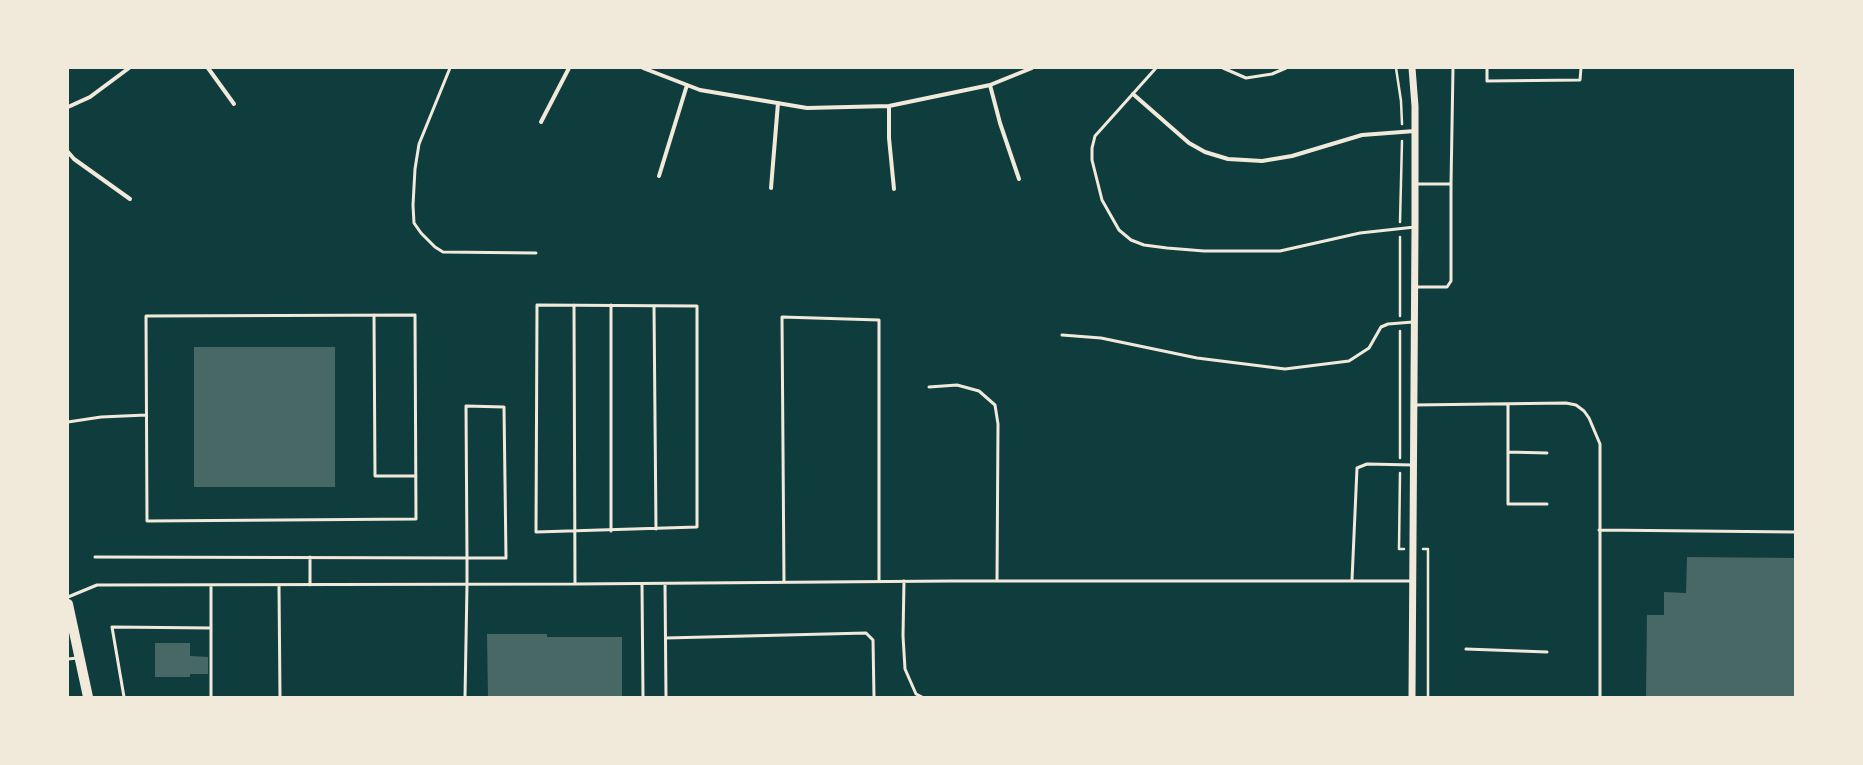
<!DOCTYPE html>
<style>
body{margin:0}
#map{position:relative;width:1863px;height:765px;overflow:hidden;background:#0f3d3e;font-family:"PT Sans",sans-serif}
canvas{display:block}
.frame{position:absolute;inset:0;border:69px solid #f1e9da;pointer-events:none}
</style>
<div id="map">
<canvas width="1863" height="765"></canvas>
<div class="frame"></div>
</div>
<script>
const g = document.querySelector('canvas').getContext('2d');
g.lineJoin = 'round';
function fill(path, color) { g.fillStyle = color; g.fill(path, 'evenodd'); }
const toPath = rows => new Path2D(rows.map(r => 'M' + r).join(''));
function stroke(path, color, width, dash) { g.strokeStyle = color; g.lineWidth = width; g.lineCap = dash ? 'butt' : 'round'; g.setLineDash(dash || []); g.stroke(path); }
const building = toPath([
 [194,347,335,347,335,487,194,487],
 [1687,557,1795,558,1795,697,1646,697,1647,615,1664,615,1664,592,1686,593],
 [487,634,547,634,547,637,622,637,622,697,488,697],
 [155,643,190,643,190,656,208,657,208,674,190,674,190,677,155,677]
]);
const path = toPath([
 [1396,68,1401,101,1402,124],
 [1400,222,1402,141],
 [1400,316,1400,237],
 [1400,331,1400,458],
 [1400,473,1399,549,1404,549],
 [1423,549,1428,549,1428,697]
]);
const service = toPath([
 [450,68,419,144,415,169,413,205,414,223,421,233,435,247,443,252,536,253],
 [1156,68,1095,136,1092,148,1092,160,1102,200,1119,230,1131,240,1144,245,1167,248,1204,251,1280,251,1360,233,1415,227],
 [1223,68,1246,78,1272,74,1286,68],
 [1487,68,1487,81,1580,80,1581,68],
 [1451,184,1453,68],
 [1415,287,1447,287,1451,281,1451,184,1415,184],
 [537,305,697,306,697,527,536,532,537,305],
 [574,305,575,584],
 [611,305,611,531],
 [654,306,656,529],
 [374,315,375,476,416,476],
 [415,315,416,519,147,521,146,316,415,315],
 [1062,335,1101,338,1197,358,1285,369,1349,361,1369,348,1381,327,1388,324,1413,322],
 [929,387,957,385,979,391,995,405,998,424,997,581],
 [1508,404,1508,504,1547,504],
 [1414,405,1566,403,1576,405,1584,411,1589,418,1600,444,1600,697],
 [68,422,101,417,146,415],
 [1508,452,1547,453],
 [1599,530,1795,532],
 [95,557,467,558,506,558,504,407,466,406,467,558,467,585,465,697],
 [310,557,310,585],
 [1352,580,1357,468,1367,464,1413,465],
 [904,581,903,636,905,669,916,694,922,697],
 [784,582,782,317,879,320,879,581],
 [642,584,643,697],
 [665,584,666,697],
 [279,586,280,697],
 [68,597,97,585,575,584,951,581,1412,581],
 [666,638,866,633,873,640,874,697],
 [1466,649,1547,652],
 [68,659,77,658],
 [124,697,112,627,211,628],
 [211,697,211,586]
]);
const minor = toPath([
 [208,68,234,104],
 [643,68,700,90,807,108,889,106,990,85,1032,68],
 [990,85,1000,123,1019,179],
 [1133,94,1189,143,1205,152,1228,159,1262,161,1292,156,1362,135,1415,131],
 [889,106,889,138,894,189],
 [68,107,90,97,129,68],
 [541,122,569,68],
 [68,152,74,159,130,199],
 [659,176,687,85],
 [771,188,778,103]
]);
const tertiary = toPath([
 [1412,68,1415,106,1415,227,1412,697]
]);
const primary = toPath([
 [68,604,88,697]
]);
fill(building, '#486865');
stroke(path, '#f1e9da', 2.5);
stroke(service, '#f1e9da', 3);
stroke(minor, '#f1e9da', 4);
stroke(tertiary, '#f1e9da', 7);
stroke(primary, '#f1e9da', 10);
</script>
